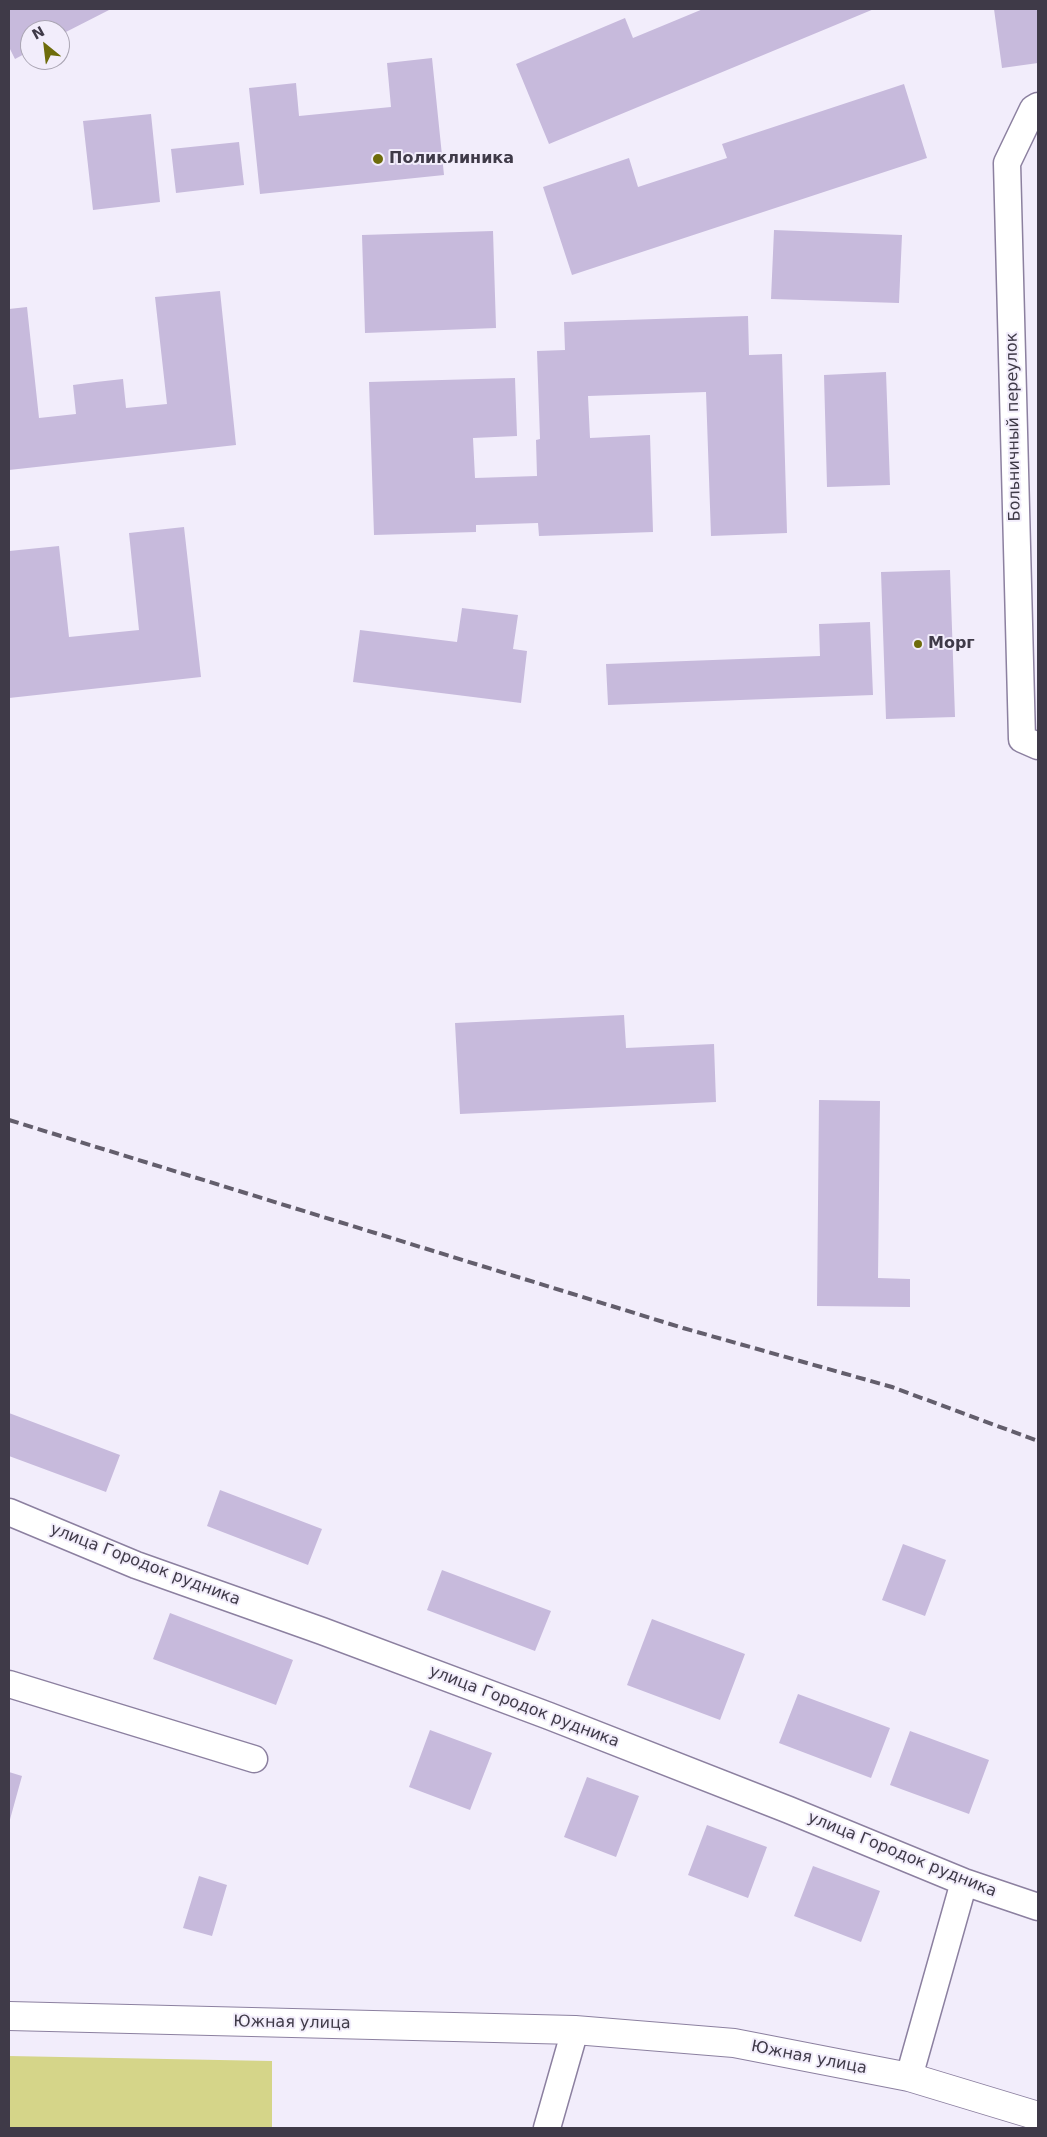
<!DOCTYPE html>
<meta charset="utf-8">
<style>
body{margin:0}
#map{position:relative;width:1047px;height:2137px;overflow:hidden;background:#f2edfb;font-family:"DejaVu Sans",sans-serif}
canvas{display:block}
.frame{position:absolute;inset:0;border:10px solid #3f3a48;pointer-events:none}
.north{position:absolute;left:20px;top:20px;width:50px;height:50px;box-sizing:border-box;background:#f2edfb;border:1px solid #aaa5b3;border-radius:50%;rotate:331deg;font-size:14px;font-weight:700;line-height:20px;text-align:center;color:#3f3a48}
.north::after{content:'';display:block;margin:auto;width:18px;height:22px;background:#6e6c0b;clip-path:polygon(50% 0,100% 100%,50% 72%,0 100%)}
</style>
<div id="map">
<canvas width="1047" height="2137"></canvas>
<div class="frame"></div>
<div class="north">N</div>
</div>
<script>
const g = document.querySelector('canvas').getContext('2d');
g.lineJoin = 'round';
function fill(path, color) { g.fillStyle = color; g.fill(path, 'evenodd'); }
const toPath = rows => new Path2D(rows.map(r => 'M' + r).join(''));
function stroke(path, color, width, dash) { g.strokeStyle = color; g.lineWidth = width; g.lineCap = dash ? 'butt' : 'round'; g.setLineDash(dash || []); g.stroke(path); }
function drawText(font, color, halo, rows, align = 'center') {
  g.font = font + ' "DejaVu Sans",sans-serif'; g.lineWidth = 4; g.setLineDash([]); g.textBaseline = 'middle'; g.strokeStyle = halo; g.fillStyle = color; for (const [text, x, y, turn = 0] of rows) {
    g.save(); g.translate(x, y); g.rotate((+turn || 0) * Math.PI / 180); g.textAlign = isNaN(turn) ? turn : align; if (halo) g.strokeText(text, 0, 0); g.fillText(text, 0, 0); g.restore();
  }
}
const green = toPath([
 [9,2056,272,2061,272,2128,9,2128]
]);
const building = toPath([
 [9,9,111,9,60,35,60,30,30,30,30,51,15,59,9,47],
 [703,9,874,9,549,144,516,64,625,18,633,38],
 [994,9,1038,9,1038,63,1002,68],
 [432,58,444,175,260,194,249,88,296,83,299,116,391,107,387,63],
 [904,84,927,158,572,275,543,187,629,158,638,187,727,158,722,144],
 [151,114,160,202,93,210,83,121],
 [239,142,244,185,176,193,171,149],
 [774,230,902,235,899,303,771,299],
 [493,231,496,328,365,333,362,235],
 [220,291,236,445,9,470,9,309,27,307,39,418,76,414,73,385,96,382,123,379,126,408,167,404,155,297],
 [748,316,749,355,782,354,787,533,711,536,706,392,588,396,590,438,650,435,653,532,539,536,538,523,476,525,476,532,374,535,369,382,515,378,517,436,473,438,475,478,537,476,536,440,540,439,537,351,565,350,564,322],
 [886,372,890,485,827,487,824,375],
 [184,527,201,677,9,698,9,551,59,546,69,637,139,630,129,533],
 [950,570,955,717,886,719,881,572],
 [462,608,518,615,513,649,527,651,521,703,353,682,360,630,457,642],
 [870,622,873,695,608,705,606,664,820,656,819,624],
 [624,1015,626,1048,714,1044,716,1102,460,1114,455,1023],
 [819,1100,880,1101,878,1278,910,1279,910,1307,817,1306],
 [9,1413,120,1455,106,1492,9,1456],
 [220,1490,322,1529,308,1565,207,1526],
 [903,1544,946,1560,925,1616,882,1600],
 [442,1570,551,1611,535,1651,427,1610],
 [170,1613,293,1660,276,1705,153,1659],
 [652,1619,745,1654,720,1720,627,1685],
 [798,1694,890,1728,871,1778,779,1743],
 [430,1730,492,1753,470,1810,409,1787],
 [910,1731,989,1760,969,1814,890,1785],
 [9,1772,22,1776,9,1823],
 [587,1777,639,1796,616,1857,564,1837],
 [707,1825,767,1847,748,1898,688,1875],
 [813,1866,880,1891,861,1942,794,1916],
 [199,1876,227,1885,212,1936,183,1928]
]);
const street = toPath([
 [1038,106,1033,109,1007,163,1022,739,1038,746],
 [9,1512,136,1565,322,1631,549,1716,789,1810,964,1882,1038,1907],
 [9,1684,254,1759],
 [909,2077,964,1882],
 [547,2128,575,2030]
]);
const secondary = toPath([
 [9,2016,575,2030,734,2043,909,2077,1038,2116]
]);
const rail = toPath([
 [9,1120,683,1328,892,1387,1038,1441]
]);
const markers = [
 [378,159,6,"#6e6c0b"],
 [918,644,5,"#6e6c0b"]
];
const poiNames = [
 ["Поликлиника",389,159],
 ["Морг",928,644]
];
const streetNames = [
 ["Больничный переулок",1014,427,-91],
 ["улица Городок рудника",145,1565,21],
 ["улица Городок рудника",524,1707,21],
 ["улица Городок рудника",902,1855,22],
 ["Южная улица",292,2023,1],
 ["Южная улица",809,2058,11]
];
fill(green, '#d5d589');
fill(building, '#c7badc');
stroke(street, '#8c80a0', 29);
stroke(secondary, '#8c80a0', 30);
stroke(street, '#fff', 26);
stroke(secondary, '#fff', 28);
stroke(rail, '#635e6c', 4, [10, 5]);
for (const [x, y, r, color] of markers) { const dot = new Path2D(); dot.arc(x, y, r, 0, 2 * Math.PI); g.fillStyle = color; g.fill(dot); stroke(dot, '#f2edfb', 2); }
drawText('bold 16px', '#3f3a48', '#f2edfb', poiNames, 'left');
drawText('16px', '#3f3a48', '#f2edfb', streetNames);
</script>
